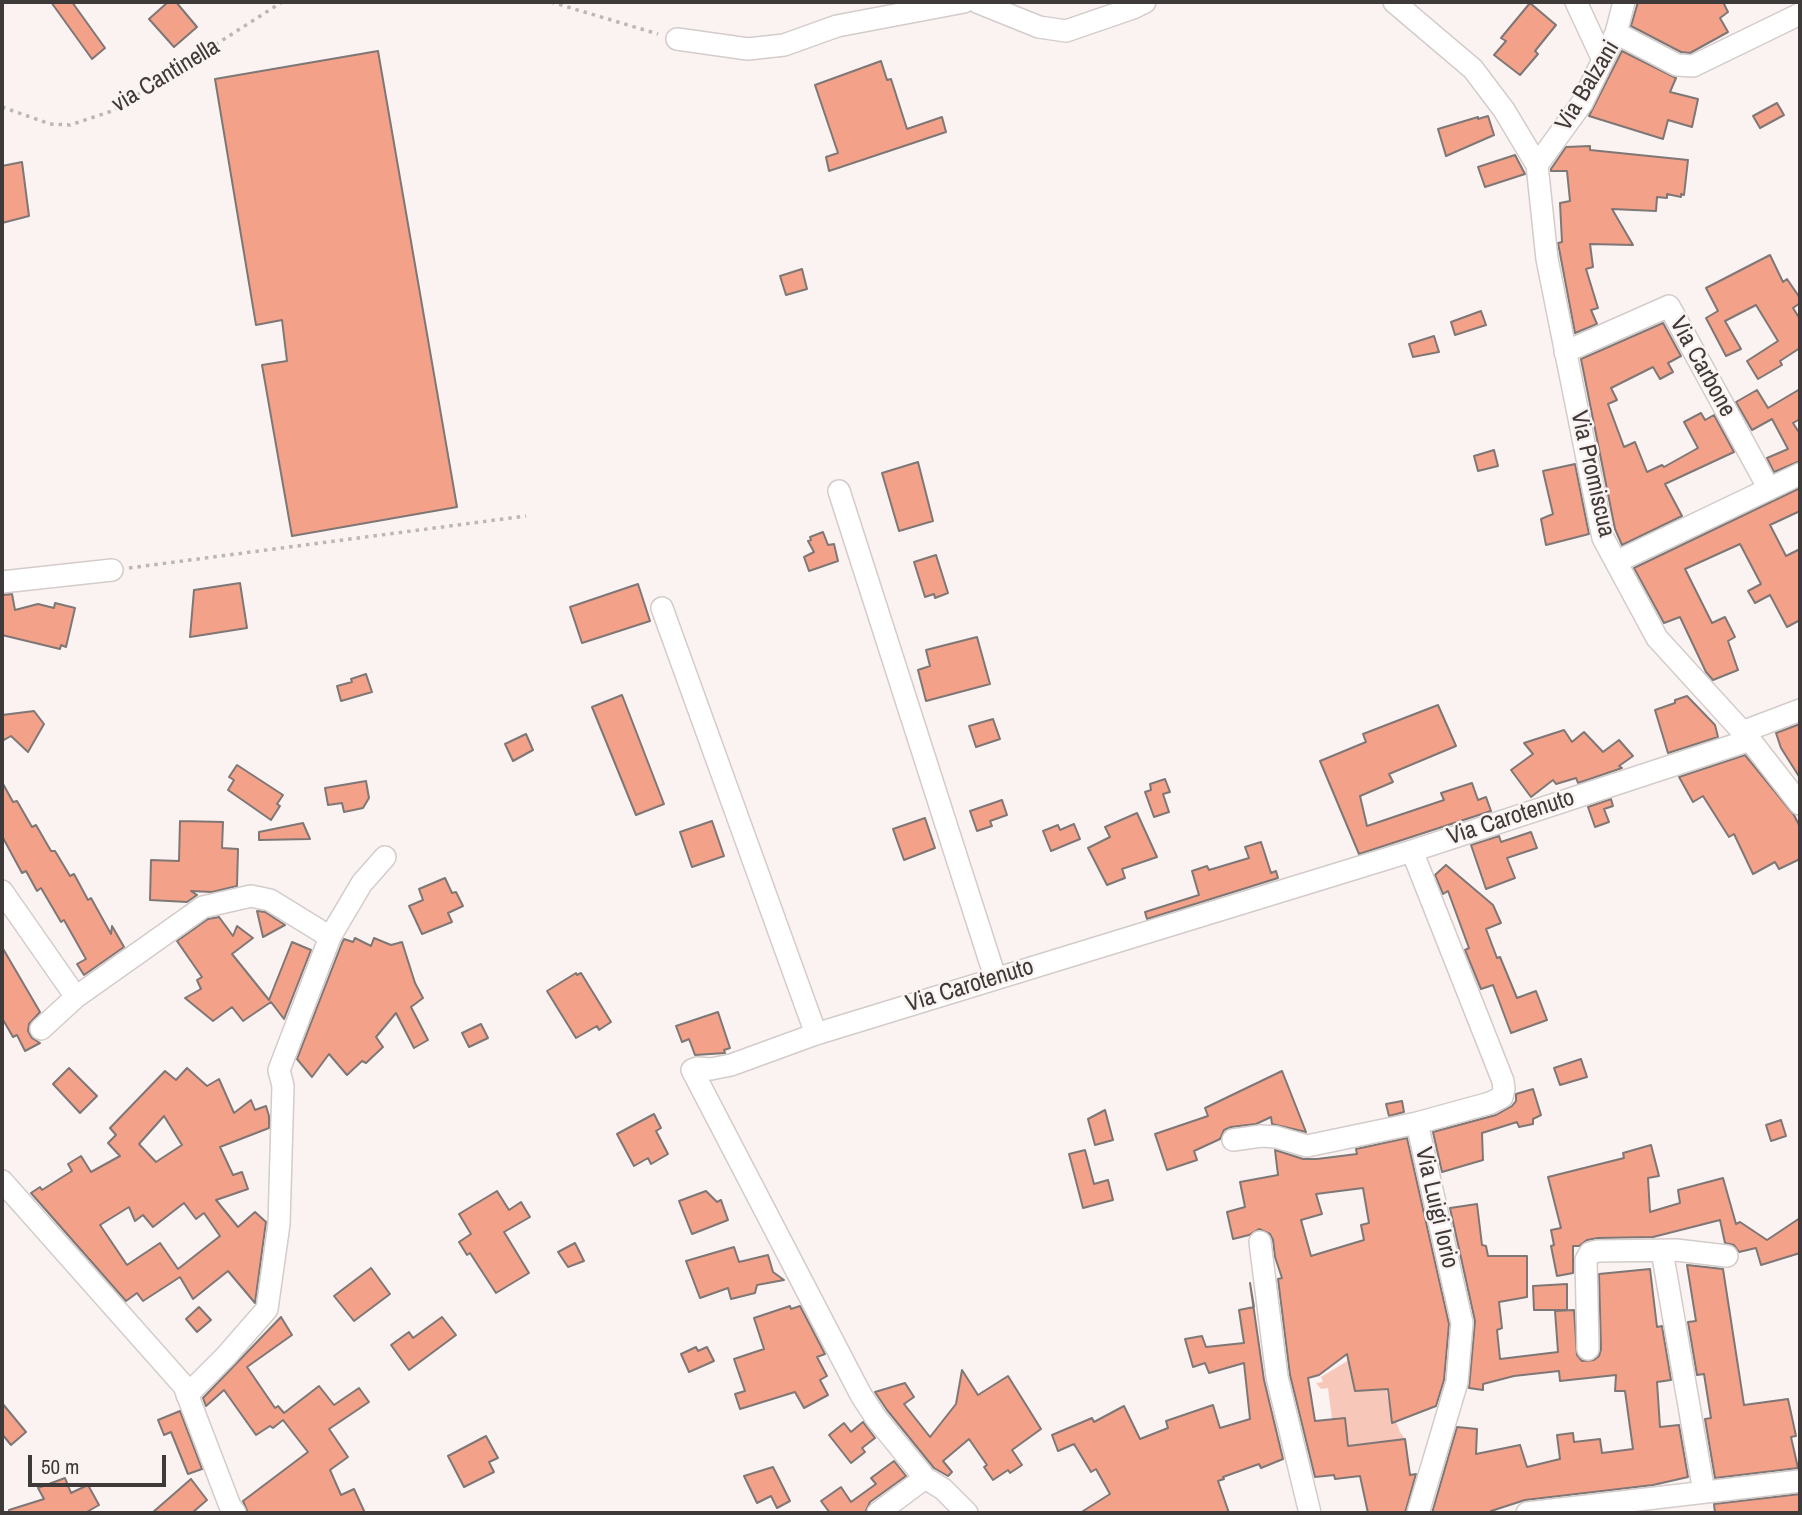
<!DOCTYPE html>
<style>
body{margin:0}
#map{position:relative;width:1802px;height:1515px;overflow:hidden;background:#fbf3f1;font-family:"Archivo Narrow",sans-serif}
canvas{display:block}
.frame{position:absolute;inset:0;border:4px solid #3d3a39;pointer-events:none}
.scale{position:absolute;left:28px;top:1455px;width:138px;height:32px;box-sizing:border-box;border:4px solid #3d3a39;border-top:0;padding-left:9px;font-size:21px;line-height:24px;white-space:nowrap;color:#3d3a39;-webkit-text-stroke:5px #fbf3f1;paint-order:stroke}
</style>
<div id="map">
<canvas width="1802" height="1515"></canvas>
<div class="frame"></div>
<div class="scale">50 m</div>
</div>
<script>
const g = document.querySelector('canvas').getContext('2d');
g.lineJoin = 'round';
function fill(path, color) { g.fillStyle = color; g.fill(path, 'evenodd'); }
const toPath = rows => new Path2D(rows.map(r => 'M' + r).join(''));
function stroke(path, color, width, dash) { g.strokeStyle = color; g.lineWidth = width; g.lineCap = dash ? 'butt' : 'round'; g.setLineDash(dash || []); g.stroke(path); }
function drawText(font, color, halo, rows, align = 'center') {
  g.font = font + ' "Archivo Narrow",sans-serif'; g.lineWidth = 5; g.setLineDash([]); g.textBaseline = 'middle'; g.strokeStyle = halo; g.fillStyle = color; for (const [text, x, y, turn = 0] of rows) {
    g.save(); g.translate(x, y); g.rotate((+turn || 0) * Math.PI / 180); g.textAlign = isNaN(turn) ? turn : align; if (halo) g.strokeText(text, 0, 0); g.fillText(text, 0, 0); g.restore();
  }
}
const green = toPath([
 [1349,1360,1358,1391,1386,1389,1391,1415,1394,1416,1400,1432,1405,1439,1302,1451,1302,1449,1312,1447,1332,1419,1328,1388,1321,1389,1316,1383,1323,1382,1321,1377]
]);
const building = toPath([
 [51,2,72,2,105,48,92,59,51,2],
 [168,2,176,2,197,27,174,47,149,19,168,2],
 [1638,2,1723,2,1728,12,1720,18,1728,32,1690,53,1681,52,1631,26,1638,2],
 [1530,3,1556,25,1535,51,1538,54,1520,75,1494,55,1506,41,1501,38,1530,3],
 [378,51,457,507,292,536,262,365,287,361,282,320,256,325,215,79,378,51],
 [1622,51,1676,78,1670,92,1698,99,1692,127,1668,120,1663,139,1589,116,1622,51],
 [881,61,887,80,891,79,907,129,942,117,946,132,829,171,826,157,838,153,815,85,881,61],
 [1777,103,1784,115,1760,128,1753,116,1777,103],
 [1488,116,1494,135,1446,156,1438,129,1478,117,1478,119,1488,116],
 [1590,146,1590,150,1688,160,1684,195,1681,194,1681,197,1667,194,1667,198,1657,197,1656,211,1612,209,1633,245,1590,244,1593,267,1586,269,1598,308,1591,310,1597,324,1575,333,1558,243,1562,242,1560,203,1570,201,1567,171,1551,171,1551,169,1566,147,1590,146],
 [1515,155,1525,174,1485,187,1478,167,1515,155],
 [22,162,29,216,2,223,2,166,22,162],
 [1770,255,1783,282,1787,279,1800,298,1800,303,1793,308,1800,319,1800,348,1780,361,1782,365,1758,379,1747,361,1778,341,1756,305,1725,321,1741,349,1726,356,1706,318,1718,311,1706,288,1770,255],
 [802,269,807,289,786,295,780,276,802,269],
 [1481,311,1486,325,1455,335,1451,322,1481,311],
 [1663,323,1681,356,1668,363,1673,372,1660,379,1653,367,1611,388,1617,400,1608,404,1624,447,1635,442,1647,472,1662,465,1664,467,1698,448,1684,422,1701,413,1705,420,1714,415,1734,452,1665,484,1682,516,1622,545,1615,529,1581,359,1663,323],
 [1434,336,1439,352,1413,357,1409,344,1434,336],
 [1800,389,1800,419,1793,423,1800,434,1800,461,1774,472,1767,458,1788,449,1772,419,1752,430,1736,402,1757,390,1768,408,1800,389],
 [1494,450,1498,466,1478,471,1474,456,1494,450],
 [918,462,933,521,899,531,882,473,918,462],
 [1575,464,1589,534,1546,545,1541,519,1553,514,1543,471,1575,464],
 [1800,488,1800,511,1770,525,1786,556,1800,549,1800,620,1787,627,1770,595,1755,603,1748,591,1761,584,1740,544,1685,569,1712,623,1725,617,1735,637,1728,641,1738,670,1713,680,1706,672,1680,617,1664,623,1634,568,1800,488],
 [823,532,828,545,834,544,838,561,809,571,804,557,814,552,808,541,811,540,810,537,823,532],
 [936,555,948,593,935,598,934,594,925,597,914,562,936,555],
 [240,583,247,628,190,637,194,590,240,583],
 [638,584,650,621,582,643,570,607,638,584],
 [12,594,15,610,38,604,54,608,55,603,75,608,66,647,61,645,60,649,2,635,2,595,12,594],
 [977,637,990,684,926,701,918,670,930,666,926,650,977,637],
 [366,674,372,692,341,701,337,686,352,682,351,679,366,674],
 [622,695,664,804,636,815,592,707,622,695],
 [1687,696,1715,725,1718,737,1668,753,1655,710,1675,703,1675,700,1687,696],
 [1438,705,1456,746,1389,774,1393,782,1360,796,1367,826,1444,800,1441,793,1472,783,1478,800,1486,797,1491,811,1359,854,1320,761,1366,742,1363,734,1438,705],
 [34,711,44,724,28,752,11,736,2,741,2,715,34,711],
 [993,719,1000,739,976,747,969,726,993,719],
 [1800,724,1800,778,1781,748,1776,733,1800,724],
 [1564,730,1572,742,1584,732,1603,752,1619,740,1633,756,1619,766,1622,768,1578,783,1576,778,1556,784,1553,780,1531,797,1511,770,1533,754,1524,743,1564,730],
 [526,734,533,750,513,761,505,744,526,734],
 [1745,755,1794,815,1800,827,1800,859,1779,869,1775,862,1753,874,1734,834,1729,837,1703,796,1693,802,1679,777,1745,755],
 [237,765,283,795,277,804,280,806,271,820,228,790,234,780,229,777,237,765],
 [1165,779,1170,792,1163,794,1169,812,1154,817,1145,792,1151,790,1150,784,1165,779],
 [366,781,369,798,363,808,344,812,342,803,328,805,325,788,366,781],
 [2,782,13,802,17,801,32,827,36,825,51,851,55,851,70,876,74,874,88,900,91,898,111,934,112,926,124,947,84,975,77,964,86,959,64,920,61,922,41,888,37,891,26,871,22,873,2,836,2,782],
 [1611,799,1613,806,1604,809,1609,822,1595,827,1588,807,1611,799],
 [1002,800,1007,815,990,821,992,826,977,831,970,811,1002,800],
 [1137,813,1157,857,1122,869,1125,878,1107,885,1088,848,1110,837,1105,827,1137,813],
 [925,818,935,848,904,860,893,829,925,818],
 [180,821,223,822,222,848,238,849,237,886,212,892,191,891,197,895,187,902,150,900,151,860,179,861,180,821],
 [712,821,724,856,692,867,680,832,712,821],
 [303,823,310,839,259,840,259,832,303,823],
 [1074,824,1080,839,1051,851,1043,831,1058,825,1060,830,1074,824],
 [1531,832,1537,848,1507,858,1515,878,1486,889,1471,845,1499,836,1501,842,1531,832],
 [1261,842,1271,873,1276,871,1278,878,1147,919,1145,912,1199,895,1192,871,1207,866,1209,870,1249,858,1245,847,1261,842],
 [1446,865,1493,905,1501,923,1486,929,1497,958,1500,957,1517,998,1536,991,1547,1020,1511,1033,1493,985,1481,989,1465,950,1469,948,1448,891,1443,894,1435,875,1446,865],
 [445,878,452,893,456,892,463,906,448,913,452,922,422,934,409,906,423,900,419,889,445,878],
 [257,911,265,912,285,925,263,937,257,911],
 [219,917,233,936,237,926,253,938,232,954,269,1000,292,942,311,950,284,1019,271,1002,243,1021,232,1007,213,1021,185,998,201,989,197,980,202,977,177,941,208,919,219,917],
 [355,938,371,946,374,938,391,945,402,942,415,983,423,998,411,1007,428,1040,414,1048,396,1013,376,1037,383,1047,366,1063,362,1061,347,1075,329,1054,312,1077,297,1059,342,943,344,939,353,942,355,938],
 [2,947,40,1012,29,1024,28,1031,32,1038,40,1043,25,1051,17,1035,13,1037,2,1018,2,947],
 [576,973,577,975,581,973,611,1022,599,1030,597,1026,576,1038,547,991,576,973],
 [718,1012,730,1048,724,1050,725,1053,695,1055,689,1039,682,1042,676,1026,718,1012],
 [481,1024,488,1038,469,1047,462,1033,481,1024],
 [1581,1059,1587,1077,1560,1085,1554,1068,1581,1059],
 [69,1068,97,1096,80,1113,53,1084,69,1068],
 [187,1068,207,1086,219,1079,234,1113,251,1100,255,1110,266,1106,269,1116,269,1128,220,1147,233,1175,242,1172,248,1189,216,1200,238,1227,255,1212,266,1222,255,1303,228,1271,193,1299,180,1277,143,1301,137,1293,126,1301,31,1193,40,1187,42,1190,72,1171,68,1164,81,1156,91,1172,120,1156,108,1143,116,1135,110,1128,165,1071,176,1080,187,1068],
 [164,1116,182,1145,156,1162,139,1144,164,1116],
 [184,1203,196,1219,204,1213,220,1236,178,1269,160,1243,127,1265,100,1225,129,1207,135,1221,143,1215,153,1227,184,1203],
 [1282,1071,1306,1132,1272,1124,1271,1117,1256,1124,1231,1127,1224,1130,1220,1139,1194,1151,1197,1160,1167,1170,1155,1134,1208,1116,1205,1108,1282,1071],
 [1533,1089,1541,1115,1533,1119,1533,1124,1519,1127,1517,1122,1482,1133,1483,1160,1442,1172,1433,1132,1496,1115,1512,1106,1516,1101,1516,1094,1533,1089],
 [1402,1101,1404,1112,1389,1116,1386,1104,1402,1101],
 [1105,1110,1113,1140,1095,1145,1088,1119,1105,1110],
 [654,1114,661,1128,656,1131,668,1154,651,1164,648,1158,634,1166,617,1134,654,1114],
 [1781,1120,1786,1136,1771,1141,1766,1125,1781,1120],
 [1407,1138,1449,1324,1444,1380,1436,1406,1392,1423,1388,1389,1355,1391,1347,1354,1319,1375,1308,1378,1315,1421,1345,1418,1348,1446,1405,1439,1410,1475,1416,1474,1405,1513,1368,1513,1360,1476,1335,1479,1334,1475,1315,1477,1290,1375,1278,1279,1282,1278,1275,1257,1273,1240,1270,1234,1259,1229,1249,1235,1233,1239,1227,1212,1245,1207,1240,1182,1278,1175,1275,1150,1303,1159,1317,1159,1357,1154,1356,1149,1407,1138],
 [1363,1188,1369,1223,1361,1225,1364,1240,1311,1256,1301,1220,1322,1214,1316,1194,1363,1188],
 [1651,1145,1659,1176,1648,1178,1650,1212,1680,1203,1678,1190,1723,1178,1736,1224,1740,1222,1767,1240,1800,1218,1800,1253,1761,1265,1756,1248,1739,1252,1734,1245,1725,1243,1720,1220,1653,1237,1598,1238,1587,1240,1579,1246,1573,1246,1573,1273,1557,1276,1551,1246,1554,1245,1551,1230,1561,1228,1548,1177,1624,1158,1623,1153,1651,1145],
 [1085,1150,1094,1184,1108,1180,1113,1200,1083,1208,1069,1154,1085,1150],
 [497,1191,509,1210,521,1202,530,1217,504,1232,529,1273,496,1293,470,1253,467,1255,459,1242,471,1234,459,1214,497,1191],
 [706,1191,717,1202,721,1200,728,1220,692,1234,679,1201,706,1191],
 [1477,1204,1482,1245,1486,1246,1488,1256,1527,1256,1527,1297,1499,1302,1502,1328,1497,1330,1500,1359,1558,1352,1555,1311,1574,1310,1577,1355,1582,1361,1594,1360,1599,1356,1601,1349,1599,1274,1650,1269,1657,1327,1662,1326,1671,1380,1657,1382,1660,1427,1679,1425,1688,1477,1653,1485,1525,1500,1491,1511,1492,1513,1432,1513,1457,1427,1477,1429,1476,1454,1520,1445,1527,1467,1560,1459,1557,1435,1573,1433,1574,1442,1600,1439,1602,1453,1633,1449,1625,1391,1615,1391,1616,1375,1560,1381,1559,1371,1514,1376,1483,1384,1483,1390,1469,1388,1475,1321,1450,1208,1477,1204],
 [575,1243,584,1261,568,1267,558,1252,575,1243],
 [734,1247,739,1262,768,1255,773,1272,784,1280,757,1285,755,1293,731,1299,728,1288,700,1298,686,1261,734,1247],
 [1687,1265,1723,1269,1744,1405,1788,1399,1796,1436,1791,1437,1798,1468,1715,1478,1705,1419,1711,1418,1704,1374,1697,1375,1688,1322,1696,1321,1687,1265],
 [371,1268,390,1294,354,1321,334,1296,371,1268],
 [1250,1283,1264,1380,1283,1459,1261,1468,1259,1464,1223,1477,1224,1479,1218,1481,1229,1513,1080,1513,1110,1494,1096,1469,1091,1472,1074,1444,1058,1451,1052,1435,1092,1418,1094,1422,1124,1406,1140,1439,1168,1428,1166,1421,1213,1405,1220,1428,1250,1419,1244,1363,1209,1373,1205,1363,1193,1367,1185,1339,1202,1336,1206,1347,1244,1343,1239,1310,1254,1307,1250,1283],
 [1567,1284,1567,1310,1534,1310,1533,1286,1567,1284],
 [790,1306,791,1309,800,1306,825,1354,817,1357,827,1376,820,1380,828,1395,804,1408,795,1392,740,1409,735,1394,745,1391,734,1359,764,1349,754,1318,790,1306],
 [199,1307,211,1320,197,1332,186,1319,199,1307],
 [281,1317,292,1335,247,1367,275,1408,278,1406,284,1413,319,1386,334,1405,359,1388,369,1402,329,1429,348,1457,330,1470,341,1495,354,1489,365,1513,248,1513,243,1501,308,1452,283,1420,273,1428,270,1426,256,1435,224,1390,206,1406,203,1398,281,1317],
 [442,1317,456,1335,409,1370,391,1345,409,1332,413,1338,442,1317],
 [696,1347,698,1351,707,1347,714,1361,689,1372,681,1354,696,1347],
 [962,1370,978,1395,1008,1376,1041,1429,1012,1450,1022,1465,1010,1473,1008,1470,993,1480,984,1467,987,1465,969,1439,943,1461,952,1472,948,1476,934,1468,887,1410,875,1392,905,1383,914,1397,904,1404,930,1437,956,1404,962,1370],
 [2,1403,26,1432,11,1445,2,1434,2,1403],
 [180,1411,202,1469,188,1474,171,1432,164,1435,158,1420,180,1411],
 [863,1422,875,1438,862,1448,865,1452,851,1463,829,1435,844,1423,851,1432,863,1422],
 [486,1436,498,1458,489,1462,494,1472,464,1487,448,1456,486,1436],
 [894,1461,906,1476,870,1502,865,1513,830,1513,821,1501,841,1487,851,1502,876,1484,871,1478,894,1461],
 [773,1467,790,1501,777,1508,771,1496,757,1503,744,1476,773,1467],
 [65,1478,71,1493,88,1485,99,1505,85,1513,9,1513,9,1510,44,1499,38,1488,65,1478],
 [191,1479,207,1500,192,1513,152,1513,191,1479],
 [1800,1494,1800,1513,1715,1513,1714,1504,1800,1494]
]);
const path = toPath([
 [551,2,658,34],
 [2,107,50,124,70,125,112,111,282,2],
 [129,568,526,516]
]);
const minor = toPath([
 [977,2,1039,27,1066,31,1133,8,1145,2],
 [1394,2,1473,69,1504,110,1537,165,1547,259,1603,538,1657,638,1750,740,1800,804],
 [1576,2,1603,60],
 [1616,33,1677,65,1693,66,1800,14],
 [677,39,748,49,784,45,837,26,964,2],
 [1537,165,1582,103,1616,33,1624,2],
 [1565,352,1669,306,1769,489],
 [839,491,995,977],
 [1616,562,1800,474],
 [2,582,112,570],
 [662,608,816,1034],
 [1742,732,1800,710],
 [1412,851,1503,1081,1504,1089,1502,1097,1490,1103,1417,1123,1462,1323,1457,1382,1418,1513],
 [2,891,76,997],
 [41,1029,76,997,203,907,251,896,270,900,330,937],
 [1233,1140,1261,1136,1276,1137,1307,1146,1417,1123],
 [2,1181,184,1386,230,1506,235,1513],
 [1260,1242,1277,1377,1310,1513],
 [1662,1251,1704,1492],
 [1588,1349,1586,1260,1590,1253,1598,1251,1676,1250,1727,1256],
 [187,1395,226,1356,267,1309,279,1224,283,1086,279,1070,330,937,362,883,385,857],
 [878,1513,925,1478],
 [967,1513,943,1489,925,1478,876,1418,861,1395,692,1070,697,1068,711,1069,731,1065,816,1034,1412,851,1750,740],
 [1527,1513,1800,1481]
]);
const streetNames = [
 ["via Cantinella",166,76,-31],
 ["Via Balzani",1588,86,-59],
 ["Via Carbone",1702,367,61],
 ["Via Promiscua",1592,474,77],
 ["Via Carotenuto",1511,818,-18],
 ["Via Carotenuto",970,986,-17],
 ["Via Luigi Iorio",1436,1208,77]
];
fill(green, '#f7c8ba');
fill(building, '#f4a18a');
stroke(building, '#7e7775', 2);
stroke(minor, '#d3ccca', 24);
stroke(path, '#bcb6b4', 3.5, [3.5, 5]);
stroke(minor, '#fff', 21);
drawText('24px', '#3d3a39', '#fbf3f1', streetNames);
</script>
